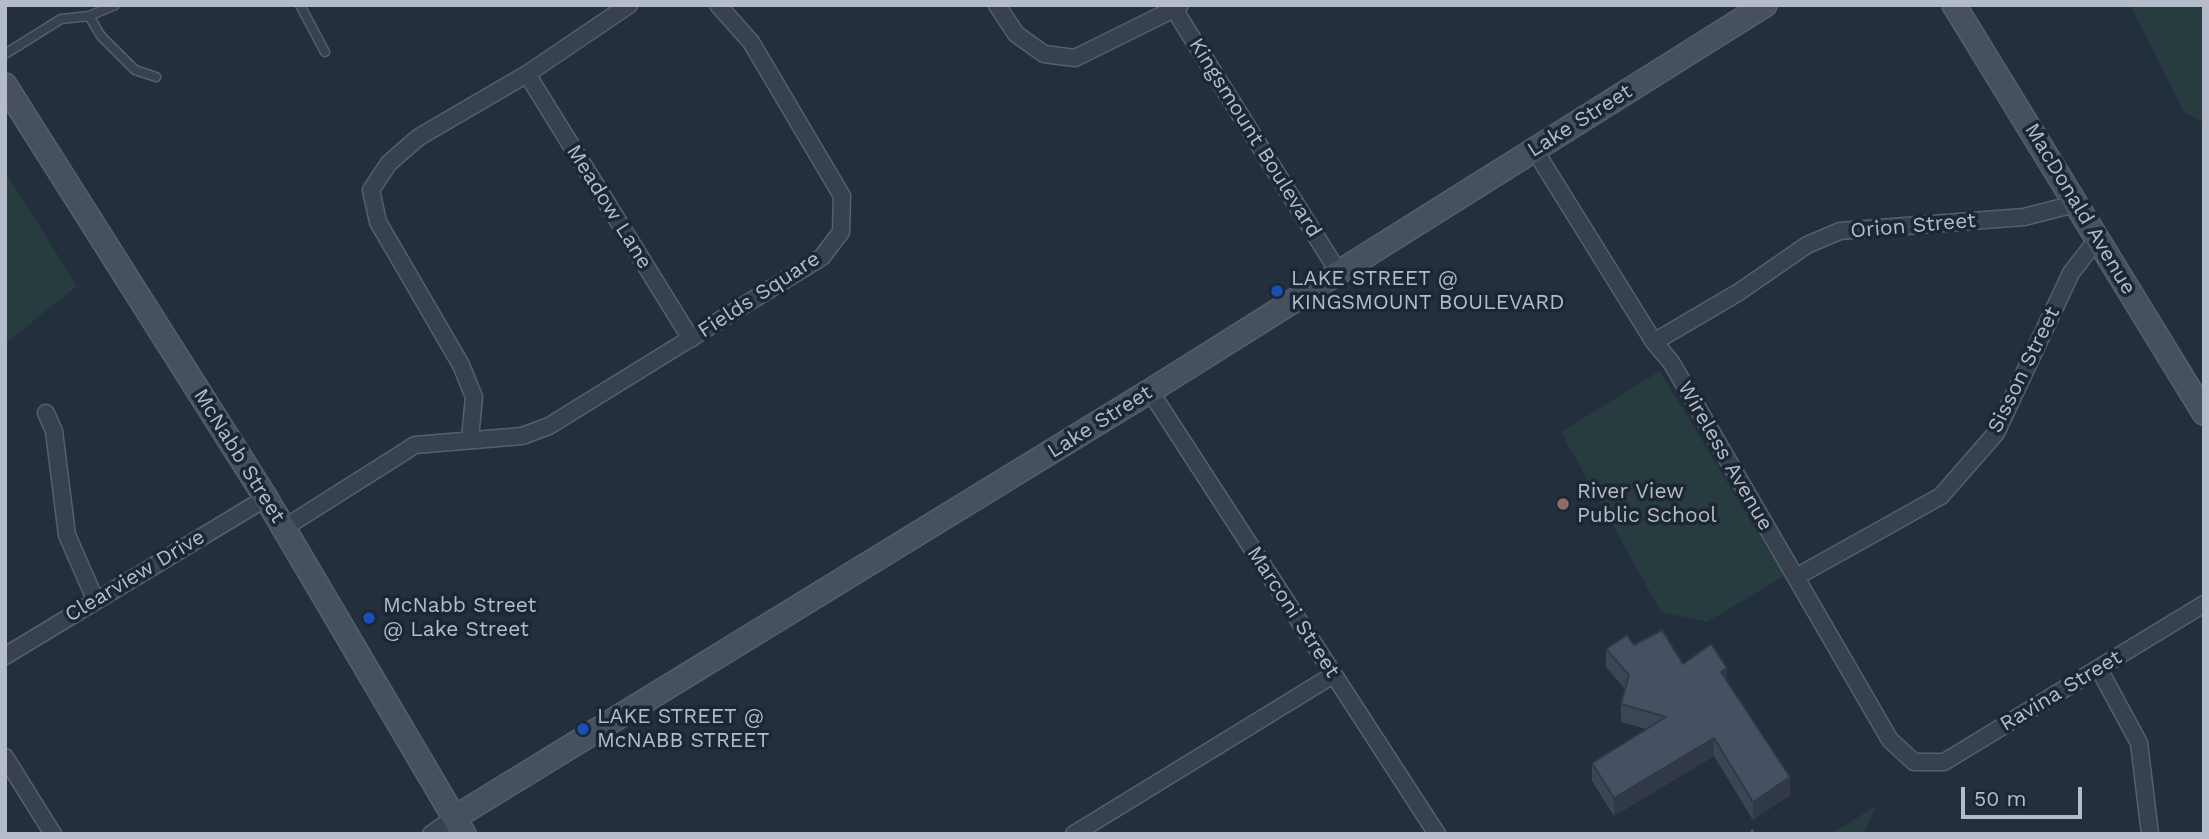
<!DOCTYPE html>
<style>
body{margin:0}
#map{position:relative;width:2209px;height:839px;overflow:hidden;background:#242f3e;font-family:"Work Sans",sans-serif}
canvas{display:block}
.frame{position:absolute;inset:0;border:7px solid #b4bcc9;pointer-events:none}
.scale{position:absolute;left:1961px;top:787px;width:121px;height:32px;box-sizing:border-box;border:4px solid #b4bcc9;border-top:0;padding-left:9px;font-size:21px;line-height:24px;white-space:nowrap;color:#b4bcc9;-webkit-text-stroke:5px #1d2633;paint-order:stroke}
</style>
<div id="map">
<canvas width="2209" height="839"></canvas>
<div class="frame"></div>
<div class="scale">50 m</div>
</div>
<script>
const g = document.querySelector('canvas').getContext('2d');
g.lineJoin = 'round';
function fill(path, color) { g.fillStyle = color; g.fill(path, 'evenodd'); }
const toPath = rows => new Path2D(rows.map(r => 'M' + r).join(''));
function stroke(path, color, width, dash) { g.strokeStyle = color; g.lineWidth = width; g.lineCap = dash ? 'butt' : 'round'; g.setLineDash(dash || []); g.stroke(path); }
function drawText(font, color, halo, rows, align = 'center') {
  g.font = font + ' "Work Sans",sans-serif'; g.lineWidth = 7; g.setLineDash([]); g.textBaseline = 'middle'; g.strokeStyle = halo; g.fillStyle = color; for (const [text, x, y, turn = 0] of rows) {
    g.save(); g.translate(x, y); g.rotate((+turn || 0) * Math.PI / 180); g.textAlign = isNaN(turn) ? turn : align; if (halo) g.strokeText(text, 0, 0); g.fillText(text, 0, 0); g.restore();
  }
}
const green = toPath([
 [2130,5,2204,5,2204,123,2184,112],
 [5,171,77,286,5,344],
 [1660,371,1784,576,1707,622,1661,612,1561,432],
 [1876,806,1863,834,1831,834]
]);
const path = toPath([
 [1750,834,1753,830]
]);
const lane = toPath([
 [300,5,325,52],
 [89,16,101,36,135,70,156,77],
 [5,54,61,19,89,16,115,5]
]);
const street = toPath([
 [997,5,1016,34,1044,54,1075,58,1174,9],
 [1180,5,1174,9,1339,273],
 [527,74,691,339],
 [1534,149,1654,342,1671,362,1890,740,1914,762,1944,762,2204,604],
 [1654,342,1739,292,1807,245,1840,231,2024,217,2075,204],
 [1150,391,1437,834],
 [46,413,54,431,67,535,95,599],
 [470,438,474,397,461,365,378,222,371,190,389,163,419,137,527,74,629,5],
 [284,528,415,445,522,436,549,426,822,257,841,232,842,196,751,42,718,5],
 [1796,577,1941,496,1996,433,2071,273,2098,238],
 [5,656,266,498],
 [2099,669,2139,743,2150,834],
 [5,757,53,834],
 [431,834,454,818],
 [1074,834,1333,675]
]);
const secondary = toPath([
 [1954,5,2204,413],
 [5,85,266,498,464,834],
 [454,818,1150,391,1765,5]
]);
const wall = toPath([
 [1634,645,1727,682,1790,795,1753,820,1714,756,1614,816,1592,781,1592,763,1646,729,1621,722,1621,704,1625,689,1606,667,1606,649]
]);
const shadedWall = toPath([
 [1727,668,1727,686,1721,672],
 [1714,738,1714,756,1614,816,1614,798],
 [1790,777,1790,795,1753,820,1753,802]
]);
const building = toPath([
 [1662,630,1683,664,1711,644,1727,668,1721,672,1790,777,1753,802,1714,738,1614,798,1592,763,1666,717,1621,704,1629,675,1606,649,1627,635,1634,645,1662,630]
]);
const markers = [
 [1277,291,7,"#1a4fb4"],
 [1563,504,7,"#8d6e63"],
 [369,618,7,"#1a4fb4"],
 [583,729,7,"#1a4fb4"]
];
const streetNames = [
 ["Lake Street",1580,121,-32],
 ["Kingsmount Boulevard",1255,138,58],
 ["Meadow Lane",609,207,58],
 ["MacDonald Avenue",2080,209,59],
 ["Orion Street",1913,226,-5],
 ["Fields Square",759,295,-33],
 ["Sisson Street",2024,370,-64],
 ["Lake Street",1100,422,-32],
 ["McNabb Street",239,456,58],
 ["Wireless Avenue",1725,456,60],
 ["Clearview Drive",135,576,-31],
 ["Marconi Street",1293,612,57],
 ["Ravina Street",2061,691,-31]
];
const poiNames = [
 ["LAKE STREET @",1291,279],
 ["KINGSMOUNT BOULEVARD",1291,303],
 ["River View",1577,492],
 ["Public School",1577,516],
 ["McNabb Street",383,606],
 ["@ Lake Street",383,630],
 ["LAKE STREET @",597,717],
 ["McNABB STREET",597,741]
];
fill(green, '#263c3f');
stroke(lane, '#565f6c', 11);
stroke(street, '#565f6c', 19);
stroke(secondary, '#565f6c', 26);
stroke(path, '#44595c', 2.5, [5, 5]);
stroke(lane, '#38414e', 8);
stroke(street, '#38414e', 16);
stroke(secondary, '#465061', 23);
fill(wall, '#3b4654');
fill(shadedWall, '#303945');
fill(building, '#455162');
stroke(building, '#303945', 2);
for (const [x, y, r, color] of markers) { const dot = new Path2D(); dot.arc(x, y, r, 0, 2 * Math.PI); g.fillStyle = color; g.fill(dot); stroke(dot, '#1d2633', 2.5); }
drawText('21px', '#b4bcc9', '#1d2633', streetNames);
drawText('21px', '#b4bcc9', '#1d2633', poiNames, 'left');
</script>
